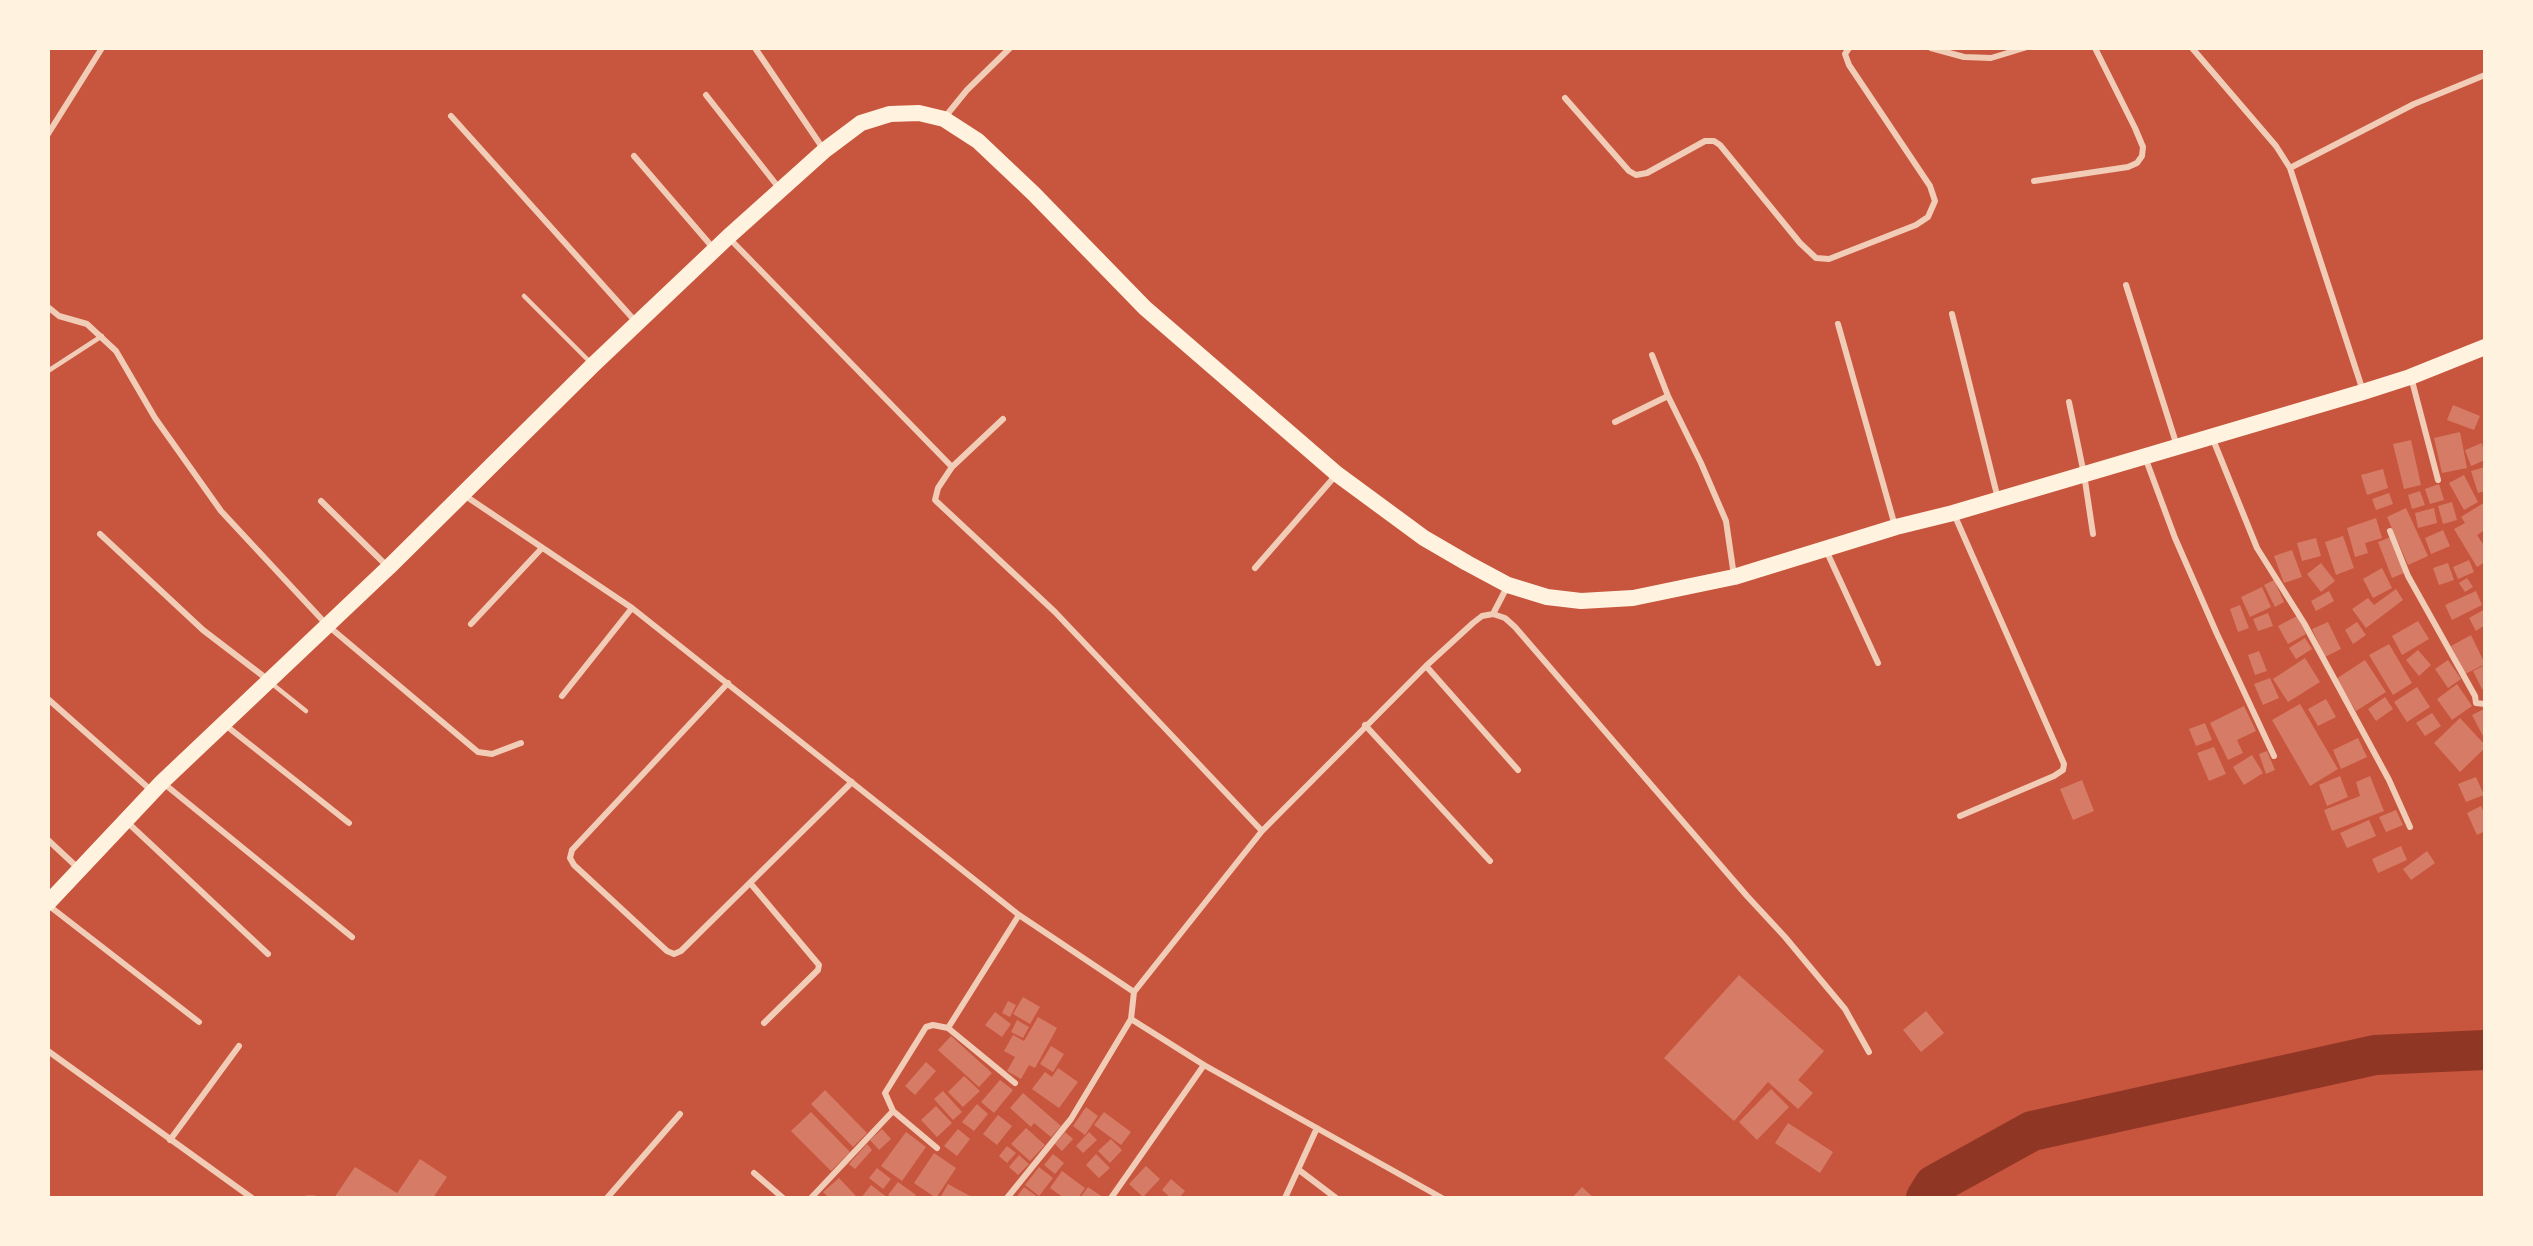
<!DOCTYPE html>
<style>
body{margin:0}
#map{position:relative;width:2533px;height:1246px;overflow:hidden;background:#c8553d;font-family:Overpass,sans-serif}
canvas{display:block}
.frame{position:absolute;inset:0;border:50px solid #fff3e0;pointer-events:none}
</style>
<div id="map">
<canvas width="2533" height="1246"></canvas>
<div class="frame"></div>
</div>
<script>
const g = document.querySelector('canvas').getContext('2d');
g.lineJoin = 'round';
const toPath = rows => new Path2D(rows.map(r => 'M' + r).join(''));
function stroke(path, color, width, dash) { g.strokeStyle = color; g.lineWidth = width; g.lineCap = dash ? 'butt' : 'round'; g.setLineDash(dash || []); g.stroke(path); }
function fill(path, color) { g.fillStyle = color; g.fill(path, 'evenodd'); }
const river = toPath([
 [1926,1198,1934,1185,2032,1131,2375,1055,2485,1050]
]);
const building = toPath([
 [2453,405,2480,416,2474,430,2447,420],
 [2460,432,2467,468,2442,473,2434,438],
 [2411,440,2421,485,2404,489,2393,444],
 [2482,443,2485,460,2471,466,2465,450],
 [2485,467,2485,491,2478,493,2471,471],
 [2383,469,2388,488,2367,495,2361,475],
 [2464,475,2478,502,2464,510,2449,483],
 [2439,484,2444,500,2430,504,2425,489],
 [2420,491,2425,505,2412,509,2408,495],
 [2389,493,2393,504,2376,510,2372,499],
 [2452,502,2457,520,2443,524,2438,506],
 [2485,502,2485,530,2477,535,2485,547,2485,562,2477,567,2454,529,2465,523,2461,517],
 [2406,508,2428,556,2408,565,2387,517],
 [2434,508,2437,523,2418,528,2415,513],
 [2376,518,2382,538,2365,543,2368,553,2355,557,2347,528],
 [2443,530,2450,546,2431,554,2425,538],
 [2343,536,2354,568,2336,575,2325,542],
 [2391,537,2404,573,2392,578,2378,542],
 [2316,538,2321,556,2302,561,2297,543],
 [2292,550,2302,577,2284,583,2274,556],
 [2469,560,2474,572,2458,579,2453,567],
 [2321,563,2335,581,2321,592,2307,574],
 [2448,563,2454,580,2439,585,2433,568],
 [2382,568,2392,588,2373,598,2363,579],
 [2467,578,2473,587,2465,592,2459,583],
 [2274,580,2284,602,2275,607,2264,585],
 [2262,587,2271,607,2250,617,2241,597],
 [2396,589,2403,600,2366,628,2352,609,2368,598,2374,605],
 [2329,591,2334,601,2316,611,2311,601],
 [2476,591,2482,605,2452,620,2445,605],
 [2240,605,2249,628,2238,632,2230,609],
 [2485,609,2485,625,2476,631,2469,618],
 [2268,613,2273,626,2258,631,2253,619],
 [2297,616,2306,634,2288,644,2278,626],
 [2418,621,2429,639,2402,655,2392,636],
 [2328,622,2341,649,2325,657,2312,629],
 [2357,622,2366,635,2353,644,2345,630],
 [2471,635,2485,664,2465,674,2451,646],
 [2305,638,2312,649,2296,659,2289,648],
 [2389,644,2412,683,2393,695,2369,655],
 [2418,650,2431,665,2419,676,2406,660],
 [2259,651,2267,671,2255,675,2248,655],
 [2305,658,2320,682,2288,702,2273,679],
 [2365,660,2386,692,2356,711,2336,679],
 [2448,660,2461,679,2448,688,2435,669],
 [2485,665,2485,688,2482,689,2473,671],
 [2270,678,2279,698,2263,705,2254,684],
 [2457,684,2472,706,2452,720,2437,699],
 [2417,687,2430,707,2407,722,2394,702],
 [2385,697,2393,709,2376,721,2368,709],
 [2326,699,2336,717,2318,726,2308,709],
 [2300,704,2338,769,2310,786,2272,720],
 [2244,706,2256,731,2237,740,2243,753,2228,760,2210,723],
 [2484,709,2485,734,2483,736,2472,715],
 [2432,713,2441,726,2425,736,2416,723],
 [2460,718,2485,745,2485,748,2460,772,2434,743],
 [2205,723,2212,740,2196,746,2189,729],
 [2358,738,2367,757,2341,769,2333,750],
 [2214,747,2226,774,2209,781,2197,753],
 [2267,751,2275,770,2266,774,2259,754],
 [2252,755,2263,773,2244,785,2233,767],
 [2340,776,2348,797,2327,806,2319,785],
 [2370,776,2384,811,2332,831,2324,810,2360,796,2356,782],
 [2476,777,2484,795,2466,802,2458,784],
 [2082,780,2094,811,2073,820,2060,789],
 [2481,806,2485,815,2485,831,2477,835,2467,813],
 [2396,810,2403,825,2386,832,2379,817],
 [2369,820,2376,836,2347,848,2340,833],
 [2401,846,2407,860,2378,873,2372,859],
 [2427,851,2435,863,2411,880,2403,869],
 [1739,975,1824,1051,1798,1080,1813,1093,1798,1109,1768,1082,1734,1121,1664,1058],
 [1023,997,1040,1007,1030,1024,1013,1014],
 [1008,1001,1016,1005,1010,1017,1002,1013],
 [1926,1011,1944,1033,1921,1052,1903,1030],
 [995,1012,1011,1024,1002,1037,985,1025],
 [1038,1017,1057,1028,1035,1068,1029,1065,1021,1079,1007,1071,1015,1057,1004,1051,1013,1035,1024,1041],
 [1017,1020,1029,1027,1023,1038,1011,1032],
 [951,1036,992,1073,979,1087,938,1050],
 [1051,1046,1064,1054,1053,1072,1040,1064],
 [926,1062,936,1071,915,1095,905,1086],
 [1058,1068,1078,1082,1059,1108,1032,1089,1045,1072,1052,1077],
 [964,1076,980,1091,963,1107,948,1092],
 [1000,1080,1013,1090,994,1113,981,1102],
 [1771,1089,1789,1107,1757,1140,1739,1122],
 [825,1090,867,1133,853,1147,811,1104],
 [943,1091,962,1112,953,1120,934,1099],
 [1023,1093,1061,1126,1051,1137,1034,1123,1031,1127,1010,1108],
 [977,1104,988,1114,974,1131,962,1122],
 [936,1106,952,1123,937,1137,921,1120],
 [1086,1107,1098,1116,1085,1135,1073,1126],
 [811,1112,850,1152,831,1171,791,1131],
 [1104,1112,1131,1132,1121,1145,1094,1125],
 [998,1115,1012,1126,997,1145,983,1134],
 [1788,1123,1833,1152,1820,1173,1775,1143],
 [1026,1128,1045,1145,1030,1161,1011,1144],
 [882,1129,891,1139,879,1150,870,1140],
 [958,1129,970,1139,957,1156,944,1146],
 [906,1132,926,1147,902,1181,881,1166],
 [1065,1132,1073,1139,1062,1151,1055,1144],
 [1089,1132,1097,1140,1083,1153,1076,1146],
 [1111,1139,1122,1150,1110,1163,1098,1151],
 [867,1144,872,1150,855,1169,849,1164],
 [1007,1146,1016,1153,1007,1163,999,1156],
 [934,1153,956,1168,936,1198,914,1183],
 [1053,1154,1064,1163,1055,1174,1044,1165],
 [1096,1154,1110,1168,1099,1178,1086,1165],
 [1019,1155,1029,1164,1018,1175,1009,1167],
 [420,1159,447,1177,433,1198,334,1198,355,1167,397,1193],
 [1146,1166,1160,1179,1143,1197,1129,1184],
 [1039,1167,1053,1178,1039,1196,1025,1185],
 [877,1168,891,1179,883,1189,869,1178],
 [1062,1171,1085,1188,1078,1198,1064,1198,1050,1188],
 [839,1178,856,1196,854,1198,829,1198,823,1192],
 [1171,1179,1185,1191,1179,1198,1171,1198,1162,1190],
 [898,1182,916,1195,914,1198,893,1198,888,1195],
 [948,1184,970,1196,969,1198,940,1198],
 [871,1185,888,1198,861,1198],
 [1024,1187,1039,1198,1016,1198],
 [1088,1187,1104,1198,1080,1198],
 [1582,1187,1594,1198,1572,1198]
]);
const service = toPath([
 [524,296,591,363],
 [48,371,102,336],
 [271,683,306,711],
 [306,1198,315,1198]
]);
const minor = toPath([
 [755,48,824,150],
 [1931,48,1964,57,1991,58,2024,48],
 [2192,48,2276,146,2290,168,2363,391],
 [706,95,779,188],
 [1565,98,1629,171,1636,175,1647,173,1705,141,1714,141,1720,145,1800,243,1816,258,1829,259,1916,225,1928,217,1935,201,1930,186,1849,65,1845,54,1849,48],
 [451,116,636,322],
 [945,117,967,90,1010,48],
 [48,134,102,48],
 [634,156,714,249],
 [2290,168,2414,104,2485,75],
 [2034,181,2128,167,2137,163,2142,156,2143,147,2135,128,2095,48],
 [728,237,952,467],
 [2126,285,2177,446],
 [48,307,59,316,87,324,116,351,155,418,221,511,327,625,478,752,492,754,521,743],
 [1952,314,1998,499],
 [1838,324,1895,526],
 [1652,355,1668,396,1701,463,1726,521,1734,576],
 [2411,377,2438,480],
 [2069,402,2084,474,2093,534],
 [1003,419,952,467,938,488,935,500,1055,612,1262,831],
 [1615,422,1668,396],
 [2212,437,2257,548,2304,623,2389,780,2410,827],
 [2145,457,2175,538,2217,634,2274,756],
 [464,495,632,608,1019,915,1134,992],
 [321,501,388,567],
 [1954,514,2064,764,2063,770,2054,776,1960,816],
 [2390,531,2408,576,2475,696,2476,703,2485,704],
 [100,534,203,630,267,679],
 [1826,550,1878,663],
 [1255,568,1336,475],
 [1493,614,1505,618,1515,627,1747,896,1785,937,1845,1009,1869,1052],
 [471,624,542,548],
 [1426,666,1518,770],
 [728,683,572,850,570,858,574,865,667,951,674,954,681,951,852,782],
 [562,696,632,608],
 [48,699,153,792],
 [224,724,349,823],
 [1365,725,1490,861],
 [162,782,352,937],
 [126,821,268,954],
 [48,840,78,868],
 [751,884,819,965,818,970,764,1023],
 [48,905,199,1022],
 [1134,992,1262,831,1426,666,1473,623,1482,616,1493,614,1507,587],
 [1134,992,1131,1019,1204,1065,1442,1198],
 [948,1028,1019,915],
 [48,1051,252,1198],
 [170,1140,239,1046],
 [937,1148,893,1111,885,1093,926,1027,933,1025,948,1028,1015,1083],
 [1299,1170,1336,1198],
 [754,1173,783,1198],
 [607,1198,680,1114],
 [811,1198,893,1111],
 [1007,1198,1071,1119,1131,1019],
 [1111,1198,1204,1065],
 [1285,1198,1317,1128]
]);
const trunk = toPath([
 [48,903,162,782,389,567,593,365,728,237,825,150,861,123,890,114,919,113,944,119,978,141,1034,194,1145,308,1337,474,1424,538,1467,563,1508,585,1547,597,1581,601,1633,598,1734,577,1896,527,1953,513,2363,392,2410,377,2485,347]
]);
stroke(river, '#8f3625', 40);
fill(building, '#d67c66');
stroke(service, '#f1ccb7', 4.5);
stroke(minor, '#f1ccb7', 6);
stroke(trunk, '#fff3e0', 16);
</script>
